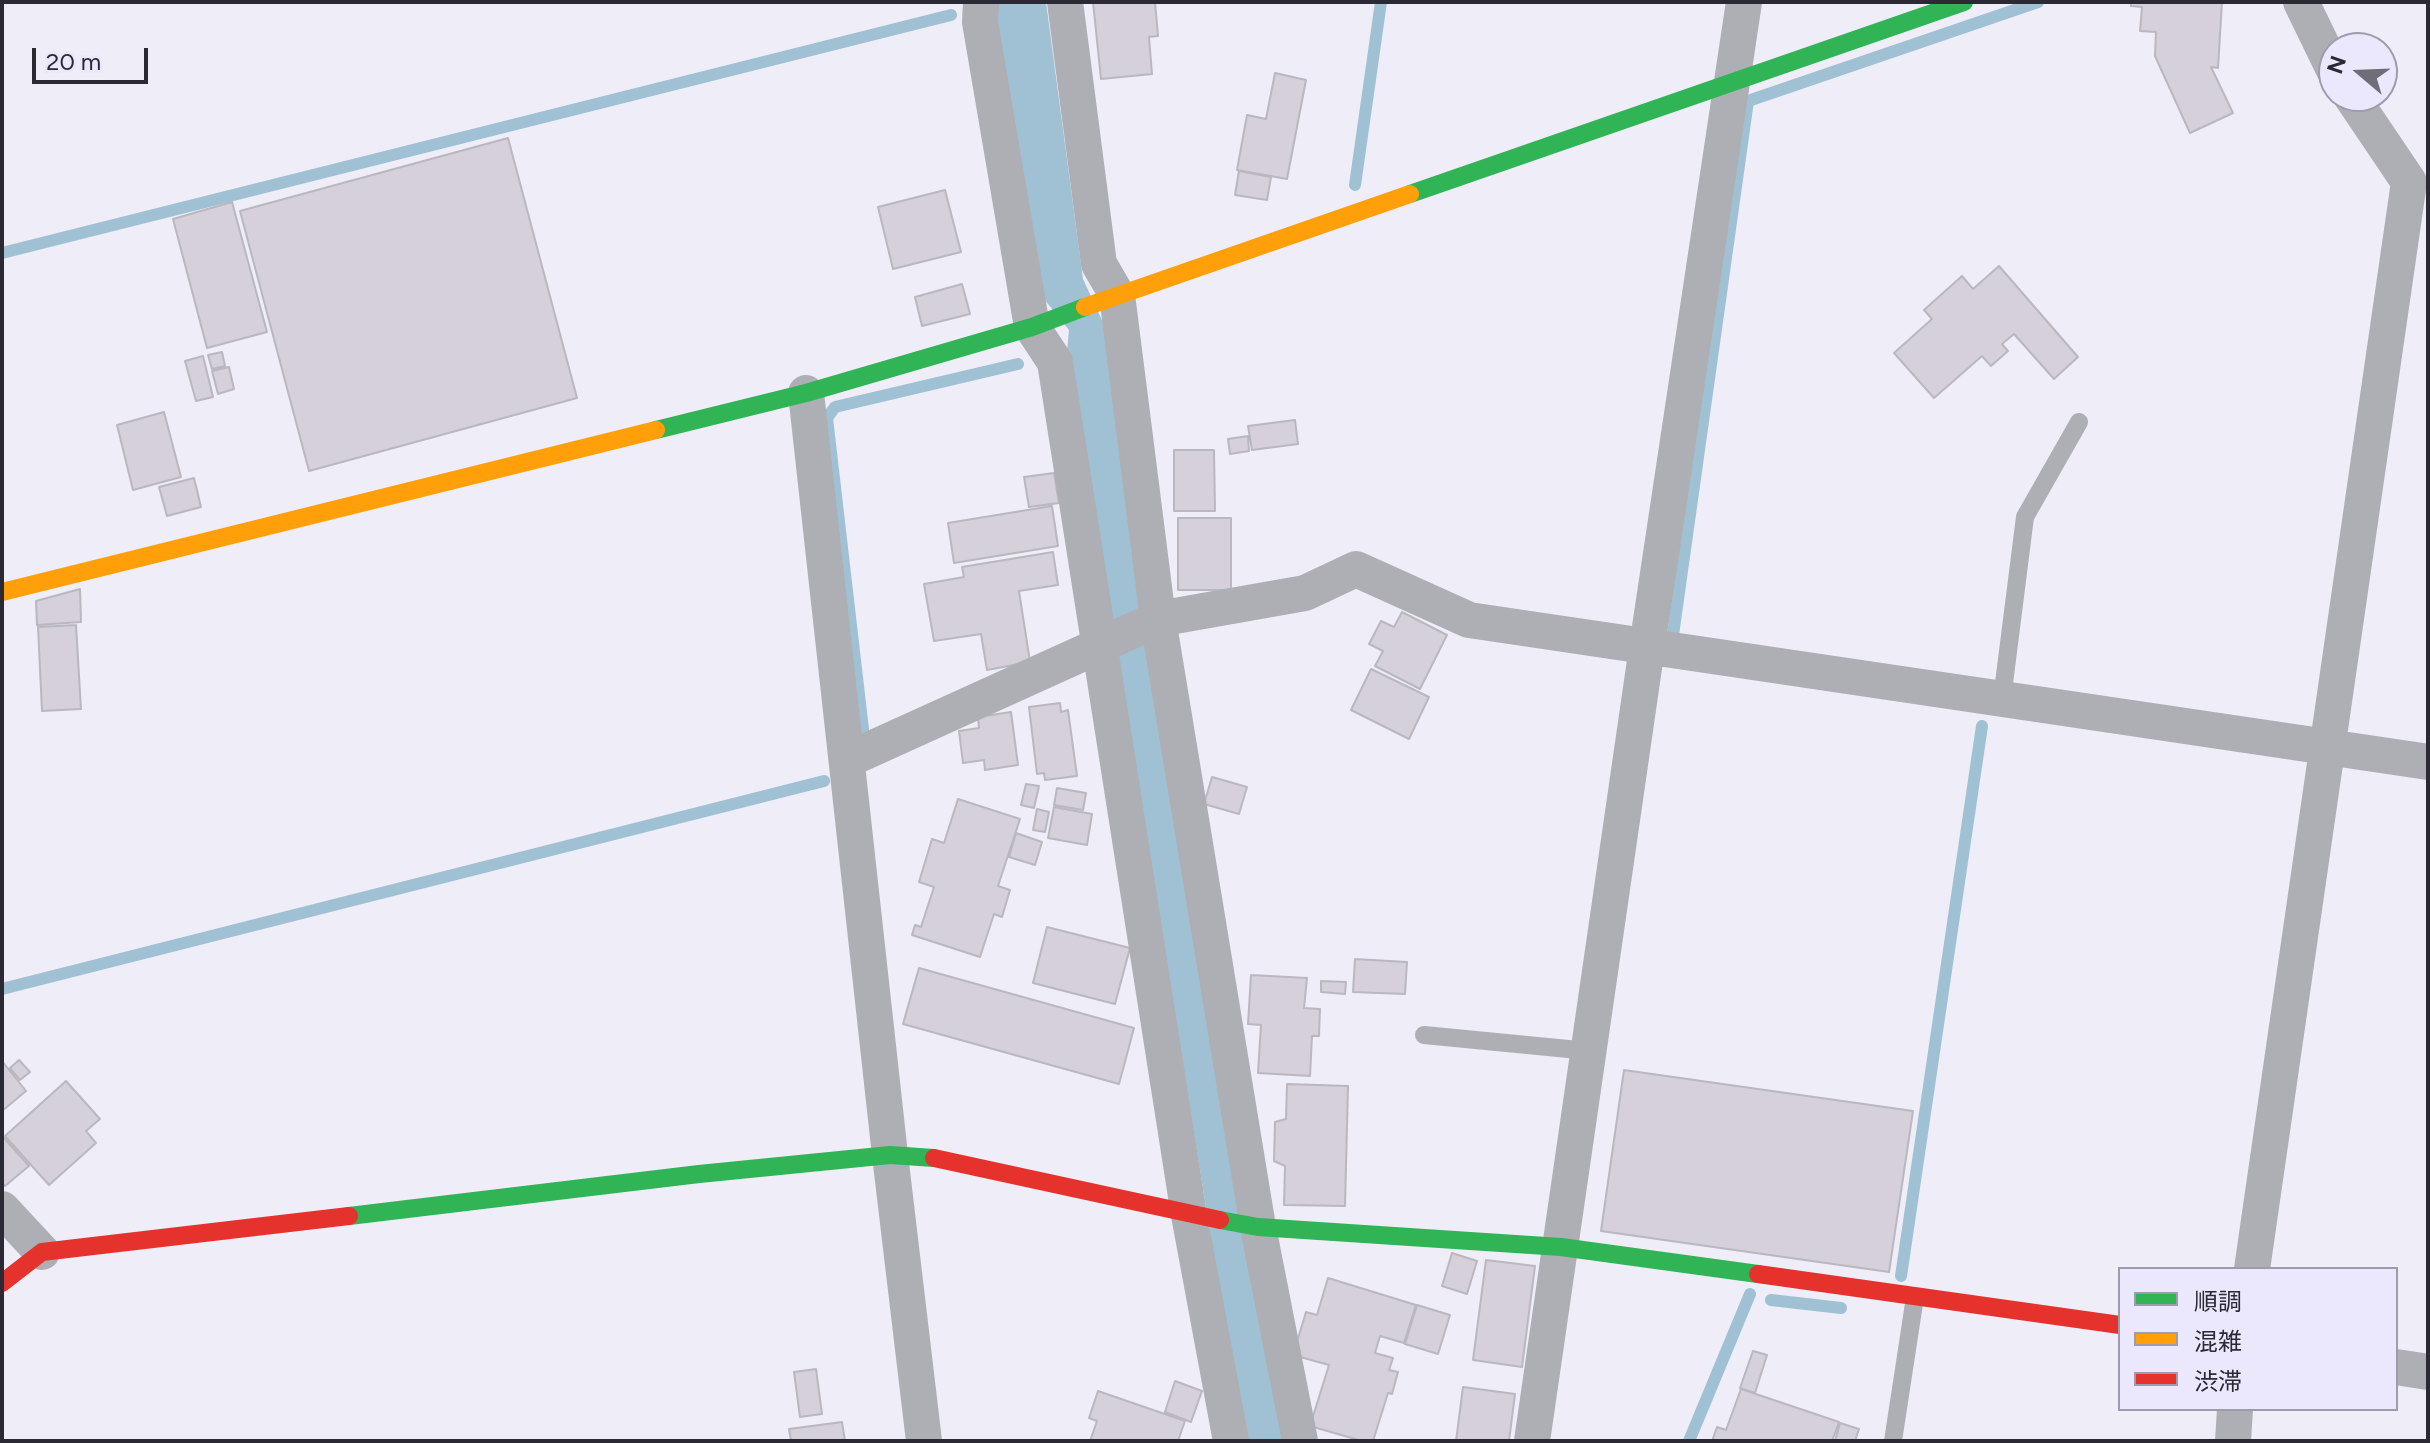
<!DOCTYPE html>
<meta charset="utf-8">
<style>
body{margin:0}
#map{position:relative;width:2430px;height:1443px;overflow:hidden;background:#eeedf8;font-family:Figtree,"Noto Sans JP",sans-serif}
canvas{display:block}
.frame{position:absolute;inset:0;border:4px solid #2b2933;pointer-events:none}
.legend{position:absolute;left:2118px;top:1267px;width:280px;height:144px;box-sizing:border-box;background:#ebe8fd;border:2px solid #9e9cac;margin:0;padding:10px 14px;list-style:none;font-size:24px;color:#2b2933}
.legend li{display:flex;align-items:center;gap:16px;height:40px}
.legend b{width:40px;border:2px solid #9e9cac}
.north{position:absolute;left:2318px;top:32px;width:80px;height:80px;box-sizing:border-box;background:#ebe8fd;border:2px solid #9e9cac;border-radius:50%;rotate:289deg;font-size:22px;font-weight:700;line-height:32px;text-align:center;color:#2b2933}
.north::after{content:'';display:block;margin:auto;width:28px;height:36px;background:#6f6e78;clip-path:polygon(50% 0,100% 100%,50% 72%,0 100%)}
.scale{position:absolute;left:32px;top:48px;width:116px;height:36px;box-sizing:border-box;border:4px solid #2b2933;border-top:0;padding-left:10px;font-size:24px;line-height:28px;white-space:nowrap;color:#2b2933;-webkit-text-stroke:6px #ebe8fd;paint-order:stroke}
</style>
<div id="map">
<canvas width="2430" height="1443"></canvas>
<div class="frame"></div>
<ul class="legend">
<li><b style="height:10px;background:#30b455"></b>順調</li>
<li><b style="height:10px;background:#ff9f0a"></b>混雑</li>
<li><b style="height:10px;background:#e5322d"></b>渋滞</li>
</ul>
<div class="north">N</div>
<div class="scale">20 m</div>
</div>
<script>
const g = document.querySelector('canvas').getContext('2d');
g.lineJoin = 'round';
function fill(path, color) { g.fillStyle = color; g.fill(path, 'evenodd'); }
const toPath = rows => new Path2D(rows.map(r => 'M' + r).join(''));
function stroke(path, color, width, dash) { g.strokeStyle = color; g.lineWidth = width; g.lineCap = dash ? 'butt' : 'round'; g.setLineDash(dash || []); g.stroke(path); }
const water = toPath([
 [994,2,1046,2,1083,279,1107,331,1290,1441,1244,1441,1067,351,1069,330,1040,294]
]);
const stream = toPath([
 [1355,185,1381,2],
 [2,253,951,15],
 [1673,635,1748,101,2038,2],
 [864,738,827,418,835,407,1018,364],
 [2,989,824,781],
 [1901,1276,1982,726],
 [1771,1300,1841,1308],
 [1689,1441,1750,1294]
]);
const building = toPath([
 [1093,2,1155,2,1158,36,1149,37,1152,74,1101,79,1093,2],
 [2131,2,2222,2,2218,68,2211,67,2233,113,2190,133,2155,56,2156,32,2140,31,2142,7,2131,6,2131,2],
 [1275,73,1306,80,1287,179,1237,170,1247,115,1266,119,1275,73],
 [508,138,577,398,309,471,240,211,508,138],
 [1239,171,1271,177,1267,200,1235,195,1239,171],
 [945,190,961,252,893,269,878,207,945,190],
 [232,202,267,332,207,348,173,219,232,202],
 [1999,266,2078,357,2054,379,2014,334,2002,344,2008,351,1991,366,1982,356,1934,398,1894,353,1932,319,1924,310,1962,276,1973,289,1999,266],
 [962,284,970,314,922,326,915,297,962,284],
 [222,352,225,366,212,369,208,355,222,352],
 [203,356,213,397,196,401,185,361,203,356],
 [229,367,234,389,218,394,212,371,229,367],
 [164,412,181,477,133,490,117,425,164,412],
 [1295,420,1298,444,1252,450,1248,426,1295,420],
 [1248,436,1249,451,1230,454,1228,439,1248,436],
 [1174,450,1214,450,1215,511,1174,511,1174,450],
 [1054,473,1059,503,1029,507,1024,477,1054,473],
 [194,478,201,507,167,516,159,487,194,478],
 [1052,506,1058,546,954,563,948,523,1052,506],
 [1178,518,1231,518,1231,590,1178,590,1178,518],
 [1053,552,1058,585,1019,591,1030,662,987,670,981,634,934,641,924,584,964,577,962,567,1053,552],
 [80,589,81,622,37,625,36,601,80,589],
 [1402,612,1447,635,1420,689,1375,666,1383,651,1369,644,1381,621,1394,627,1402,612],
 [76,625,81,709,42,711,38,627,76,625],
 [1371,669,1429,697,1409,739,1351,710,1371,669],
 [1060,703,1061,712,1068,710,1077,776,1045,780,1044,773,1037,774,1029,707,1060,703],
 [1011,712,1018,765,985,770,984,760,963,763,959,731,979,728,978,717,1011,712],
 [1212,777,1247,787,1239,814,1204,804,1212,777],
 [1026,784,1039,786,1034,808,1021,805,1026,784],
 [1057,788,1086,793,1083,810,1054,805,1057,788],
 [958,799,1020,819,998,886,1010,890,1002,917,994,914,980,957,912,935,915,925,921,927,934,887,919,882,932,839,944,843,958,799],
 [1054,807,1092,814,1087,845,1048,838,1054,807],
 [1037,809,1049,812,1045,832,1033,830,1037,809],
 [1016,833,1042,842,1035,865,1009,857,1016,833],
 [1047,927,1130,948,1115,1004,1033,983,1047,927],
 [1355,959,1407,962,1405,994,1353,992,1355,959],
 [919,968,1134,1028,1119,1084,903,1024,919,968],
 [1251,975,1307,978,1304,1008,1320,1009,1319,1036,1312,1036,1310,1076,1258,1073,1261,1025,1248,1024,1251,975],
 [1321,981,1346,982,1345,994,1321,992,1321,981],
 [19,1060,30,1072,20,1080,10,1068,19,1060],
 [2,1061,26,1091,2,1111,2,1061],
 [1624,1070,1913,1111,1889,1272,1601,1231,1624,1070],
 [66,1081,100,1119,86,1131,96,1143,49,1185,5,1136,66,1081],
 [1287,1084,1348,1086,1345,1206,1284,1205,1285,1166,1274,1161,1275,1122,1286,1119,1287,1084],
 [3,1137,29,1166,5,1186,2,1183,3,1137],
 [1452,1253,1477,1261,1467,1294,1442,1286,1452,1253],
 [1486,1260,1535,1266,1522,1367,1473,1360,1486,1260],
 [1328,1278,1416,1305,1404,1343,1380,1336,1375,1353,1393,1358,1389,1370,1398,1372,1392,1394,1388,1393,1373,1441,1362,1441,1310,1426,1329,1365,1293,1355,1306,1312,1317,1315,1328,1278],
 [1417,1305,1450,1315,1438,1354,1405,1344,1417,1305],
 [1753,1351,1767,1355,1755,1393,1740,1388,1753,1351],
 [816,1369,822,1414,800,1417,794,1372,816,1369],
 [1175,1381,1202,1391,1191,1422,1165,1412,1175,1381],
 [1463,1387,1515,1394,1509,1441,1456,1441,1463,1387],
 [1741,1389,1839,1422,1832,1441,1712,1441,1717,1427,1726,1430,1741,1389],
 [1098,1391,1185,1421,1178,1441,1090,1441,1097,1421,1089,1418,1098,1391],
 [842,1422,845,1441,791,1441,789,1429,842,1422],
 [1840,1423,1859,1429,1855,1441,1835,1441,1840,1423]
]);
const lane = toPath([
 [2002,699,2025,517,2079,422],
 [1424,1035,1589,1051],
 [1893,1441,1915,1297]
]);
const street = toPath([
 [981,2,980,22,1032,327,1055,362,1189,1215,1231,1441],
 [1065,2,1099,264,1117,295,1158,619,1258,1227,1300,1441],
 [2301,2,2334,70],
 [806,393,890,1155,924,1441],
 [847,760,1158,619,1305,593,1356,569,1469,620,2428,762],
 [2,1209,42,1252],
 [2252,1269,2409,182,2351,96],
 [2396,1367,2428,1372],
 [1532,1441,1647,647,1744,2],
 [2233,1441,2235,1409]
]);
const fast = toPath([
 [1410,194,1964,2],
 [656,430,806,393,1032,327,1085,307],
 [349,1216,699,1174,890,1155,934,1158],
 [1220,1220,1258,1227,1561,1247,1758,1274]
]);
const slow = toPath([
 [1085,307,1410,194],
 [2,592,656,430]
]);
const jam = toPath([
 [934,1158,1220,1220],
 [1758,1274,2120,1325],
 [2,1283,42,1252,349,1216]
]);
fill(water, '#a0c1d3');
stroke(stream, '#a0c1d3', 12);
fill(building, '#d5d0d9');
stroke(building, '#bab7bf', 2);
stroke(lane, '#adafb5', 18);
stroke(street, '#adafb5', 36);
stroke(fast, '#30b455', 18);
stroke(slow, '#ff9f0a', 18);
stroke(jam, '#e5322d', 18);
</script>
